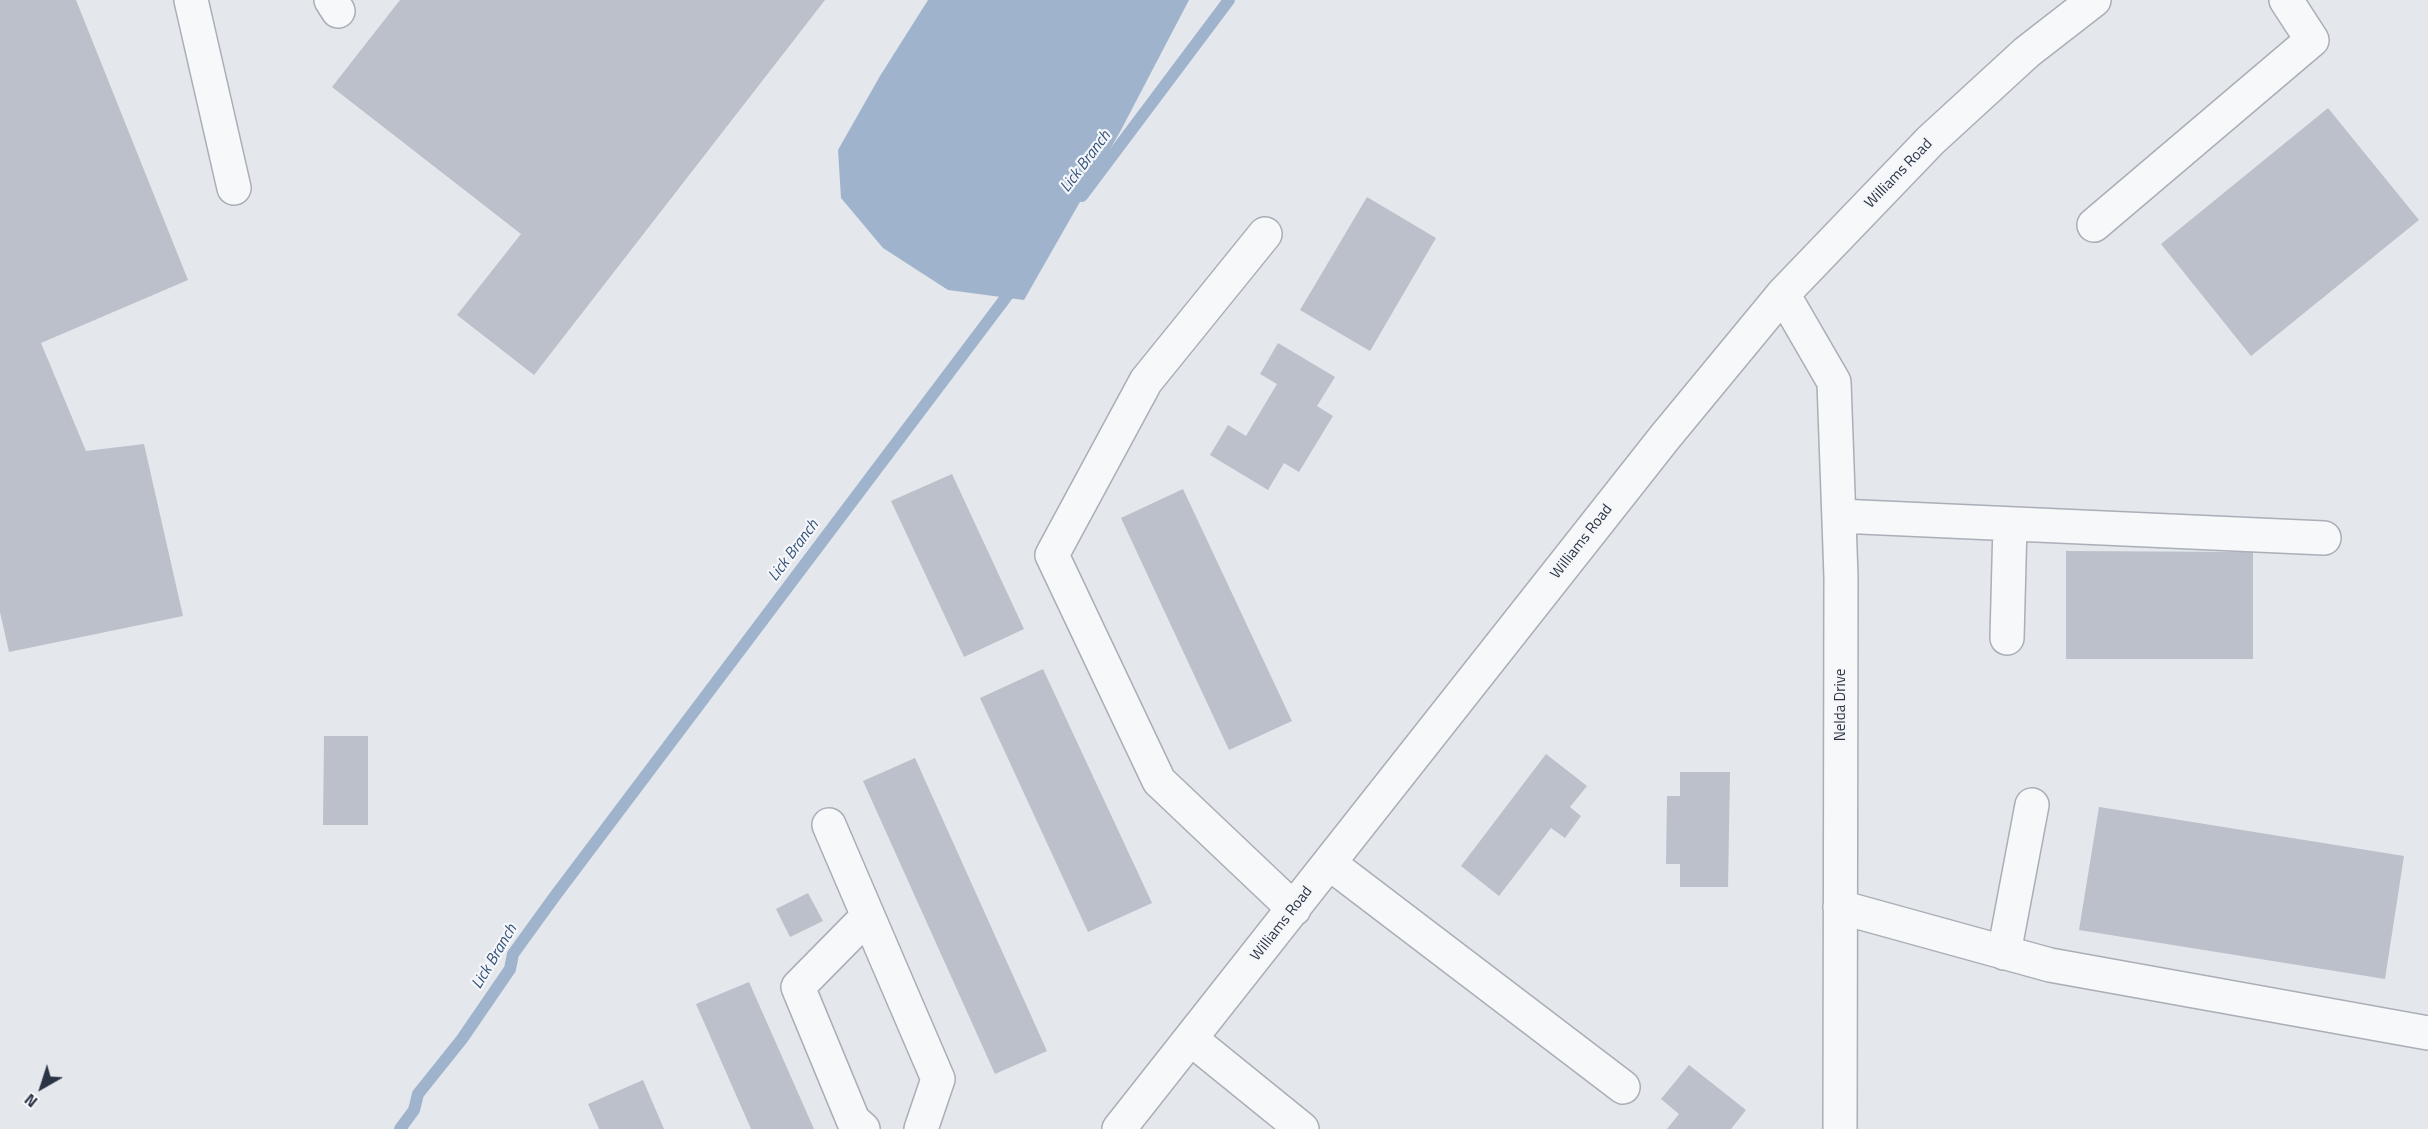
<!DOCTYPE html>
<style>
body{margin:0}
#map{position:relative;width:2428px;height:1129px;overflow:hidden;background:#e4e7ec;font-family:"Titillium Web",sans-serif}
canvas{display:block}
.north{position:absolute;left:12px;top:1057px;width:60px;height:60px;-webkit-text-stroke:4px #f4f6f9;paint-order:stroke;rotate:219deg;font-size:16px;font-weight:700;line-height:24px;text-align:center;color:#2b3445}
.north::after{content:'';display:block;margin:auto;width:21px;height:27px;background:#2b3445;clip-path:polygon(50% 0,100% 100%,50% 72%,0 100%)}
</style>
<div id="map">
<canvas width="2428" height="1129"></canvas>
<div class="north">N</div>
</div>
<script>
const g = document.querySelector('canvas').getContext('2d');
g.lineJoin = 'round';
function fill(path, color) { g.fillStyle = color; g.fill(path, 'evenodd'); }
const toPath = rows => new Path2D(rows.map(r => 'M' + r).join(''));
function stroke(path, color, width, dash) { g.strokeStyle = color; g.lineWidth = width; g.lineCap = dash ? 'butt' : 'round'; g.setLineDash(dash || []); g.stroke(path); }
function drawText(font, color, halo, rows, align = 'center') {
  g.font = font + ' "Titillium Web",sans-serif'; g.lineWidth = 4.5; g.setLineDash([]); g.textBaseline = 'middle'; g.strokeStyle = halo; g.fillStyle = color; for (const [text, x, y, turn = 0] of rows) {
    g.save(); g.translate(x, y); g.rotate((+turn || 0) * Math.PI / 180); g.textAlign = isNaN(turn) ? turn : align; if (halo) g.strokeText(text, 0, 0); g.fillText(text, 0, 0); g.restore();
  }
}
const water = toPath([
 [928,0,1189,0,1121,130,1024,300,948,290,883,248,841,198,838,150,880,76]
]);
const stream = toPath([
 [1082,196,1229,0],
 [400,1129,414,1110,418,1094,462,1039,510,969,513,954,555,896,1016,284]
]);
const building = toPath([
 [0,0,76,0,188,280,41,343,86,451,144,444,183,616,9,652,0,612],
 [400,0,825,0,534,375,457,315,521,234,332,87],
 [2328,108,2419,220,2251,356,2161,244],
 [1367,197,1436,238,1370,351,1300,310],
 [1278,343,1335,377,1317,406,1333,416,1299,472,1284,463,1268,490,1210,455,1228,425,1246,436,1277,384,1260,374],
 [952,474,1024,629,964,657,891,501],
 [1183,489,1292,721,1229,750,1121,518],
 [2066,551,2253,552,2253,659,2066,659],
 [1043,669,1152,903,1088,932,980,698],
 [324,736,368,736,368,825,323,825],
 [1546,754,1587,786,1570,807,1581,816,1565,838,1551,828,1499,896,1461,866],
 [915,758,1047,1051,995,1074,863,781],
 [1680,772,1730,772,1728,887,1680,887,1680,864,1666,864,1667,796,1680,796],
 [2099,807,2404,856,2385,979,2079,930],
 [808,893,823,921,790,937,776,909],
 [749,982,814,1129,751,1129,696,1004],
 [1689,1065,1746,1110,1731,1129,1667,1129,1679,1114,1661,1099],
 [643,1080,664,1129,599,1129,588,1104]
]);
const minor = toPath([
 [191,0,234,188],
 [331,0,338,11],
 [2094,225,2312,40,2286,0],
 [1265,234,1146,381,1052,555,1159,781,1294,909],
 [1783,294,1834,382,1841,577,1840,1129],
 [1839,516,2324,538],
 [2007,638,2010,524],
 [829,825,868,916],
 [1329,863,1623,1087],
 [1840,907,2050,965,2428,1033],
 [2004,953,2032,805],
 [1191,1039,1302,1129],
 [863,1129,853,1120,798,987,868,916,938,1079,921,1129],
 [1119,1129,1665,437,1783,294,1931,140,2027,52,2094,0]
]);
const streetNames = [
 ["Williams Road",1899,174,-46],
 ["Williams Road",1582,542,-52],
 ["Nelda Drive",1841,705,-90],
 ["Williams Road",1282,924,-52]
];
const waterNames = [
 ["Lick Branch",1086,162,-53],
 ["Lick Branch",794,551,-53],
 ["Lick Branch",495,957,-59]
];
fill(water, '#9fb4cc');
stroke(stream, '#9fb4cc', 12);
fill(building, '#bbc0ca');
stroke(minor, '#a9aeb7', 36);
stroke(minor, '#f7f8fa', 33);
drawText('15px', '#2b3445', '#f4f6f9', streetNames);
drawText('italic 16px', '#34527a', '#f4f6f9', waterNames);
</script>
